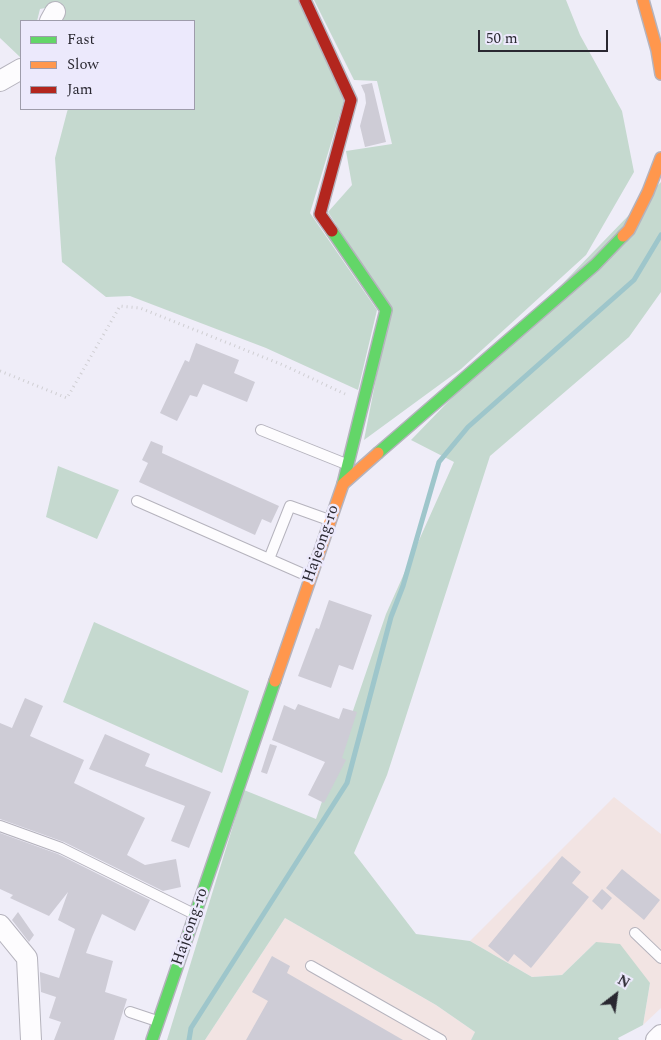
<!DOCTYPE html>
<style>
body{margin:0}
#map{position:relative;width:661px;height:1040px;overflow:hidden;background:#efedf8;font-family:Spectral,serif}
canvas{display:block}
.legend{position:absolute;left:20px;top:20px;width:175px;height:90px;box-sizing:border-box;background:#ece9fc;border:1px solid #9e9cab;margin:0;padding:6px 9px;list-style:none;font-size:15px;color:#2a2831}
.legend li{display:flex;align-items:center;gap:10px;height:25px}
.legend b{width:25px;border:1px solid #9e9cab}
.north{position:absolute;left:591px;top:970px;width:50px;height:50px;-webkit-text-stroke:4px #ece9fc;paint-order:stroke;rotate:30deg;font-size:14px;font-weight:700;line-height:20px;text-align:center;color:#2a2831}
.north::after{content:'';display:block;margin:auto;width:18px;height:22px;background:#2a2831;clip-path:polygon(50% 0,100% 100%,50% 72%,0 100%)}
.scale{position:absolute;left:478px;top:30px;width:130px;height:22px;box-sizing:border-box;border:2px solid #2a2831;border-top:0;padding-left:6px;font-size:15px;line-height:18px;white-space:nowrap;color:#2a2831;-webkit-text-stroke:4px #ece9fc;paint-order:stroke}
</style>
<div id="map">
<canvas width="661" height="1040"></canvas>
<ul class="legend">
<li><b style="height:6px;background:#63d668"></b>Fast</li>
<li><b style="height:6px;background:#ff974d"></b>Slow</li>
<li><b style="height:6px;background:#b3261e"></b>Jam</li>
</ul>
<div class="north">N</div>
<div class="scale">50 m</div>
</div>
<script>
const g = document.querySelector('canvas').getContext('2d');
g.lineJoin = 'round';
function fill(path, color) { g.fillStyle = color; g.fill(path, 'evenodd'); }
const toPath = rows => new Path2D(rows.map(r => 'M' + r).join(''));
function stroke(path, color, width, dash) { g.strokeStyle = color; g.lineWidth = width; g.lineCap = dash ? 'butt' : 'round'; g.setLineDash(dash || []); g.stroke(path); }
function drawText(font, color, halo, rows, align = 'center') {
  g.font = font + ' Spectral,serif'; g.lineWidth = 5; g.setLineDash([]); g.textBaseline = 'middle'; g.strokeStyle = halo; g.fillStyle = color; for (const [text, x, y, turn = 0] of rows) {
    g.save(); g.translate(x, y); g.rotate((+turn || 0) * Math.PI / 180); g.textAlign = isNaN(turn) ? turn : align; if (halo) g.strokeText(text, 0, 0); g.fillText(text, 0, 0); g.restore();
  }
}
const commercial = toPath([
 [614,797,661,834,661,1008,643,1025,650,983,596,942,562,975,532,977,470,941],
 [285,918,436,1005,475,1032,471,1040,205,1040]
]);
const green = toPath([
 [0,0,298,0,344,100,310,213,377,310,358,390,266,348,130,296,106,297,62,262,55,158,67,112,68,109,194,109,194,21,57,21,61,5,40,9,37,21,21,21,20,57,0,38],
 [314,0,566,0,580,35,622,111,634,172,586,255,461,369,364,440,390,307,328,212,352,185,346,151,392,144,377,81,354,80],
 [661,182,661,292,629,337,490,456,387,775,354,853,416,934,470,941,532,977,562,975,596,942,620,944,650,983,643,1025,618,1038,619,1040,471,1040,475,1032,436,1005,285,918,205,1040,167,1040,244,790,316,819,386,614,454,462,411,440],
 [58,466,119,490,97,539,46,517],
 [94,622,249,691,222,773,63,702]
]);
const stream = toPath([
 [189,1040,191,1028,347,783,391,617,403,586,439,462,468,427,634,280,661,235]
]);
const building = toPath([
 [372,83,386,142,365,147,360,126,366,103,365,94,361,85],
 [196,343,239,360,234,373,255,382,247,402,203,384,197,397,190,395,177,421,160,413,185,360,189,362],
 [151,441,163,446,162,453,279,506,271,523,262,519,255,535,139,482,148,463,142,460],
 [329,600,372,615,353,670,339,665,331,688,298,676,316,628,319,629],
 [25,698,43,706,30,736,84,760,74,783,145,818,127,855,145,865,176,859,181,887,163,891,64,842,0,819,0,723,12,728],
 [298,704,339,719,343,708,357,712,342,758,346,760,324,803,308,795,325,762,272,740,284,705,295,710],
 [105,734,150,754,145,766,211,792,189,848,171,841,185,806,89,769],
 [270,744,277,746,267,774,261,772],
 [0,833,58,854,150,900,135,931,102,914,92,937,86,953,113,961,105,992,127,999,114,1040,54,1040,61,1022,49,1018,56,997,41,992,40,975,40,972,59,978,75,929,58,920,68,892,49,916,10,898,13,895,0,889],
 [562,856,581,872,572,883,589,897,531,968,514,954,508,962,488,946],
 [622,869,660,900,644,920,606,888],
 [602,889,612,898,602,910,592,901],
 [18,912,34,935,29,942,12,920],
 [272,956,290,966,287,973,403,1040,246,1040,268,1001,252,992]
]);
const path = toPath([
 [0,371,67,398,120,306,140,308,283,365,345,394]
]);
const lane = toPath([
 [261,430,346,464],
 [137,501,269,559,290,506,329,520],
 [269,559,310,577],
 [0,826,61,848,194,914],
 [635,933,661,958],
 [311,966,441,1040],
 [130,1012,157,1021]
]);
const street = toPath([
 [50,21,55,12],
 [0,81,21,69],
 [0,925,27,958,31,1040],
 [656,1040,661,1035]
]);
const fast = toPath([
 [332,231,386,310,343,484],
 [378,453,595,265,623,236],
 [152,1040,275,681]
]);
const slow = toPath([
 [643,0,657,50,661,74],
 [623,236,629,230,648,192,661,158],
 [275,681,343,484,378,453]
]);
const jam = toPath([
 [305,0,351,100,320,214,332,231]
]);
const streetNames = [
 ["Hajeong-ro",322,544,-71],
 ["Hajeong-ro",191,927,-71]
];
fill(commercial, '#f2e4e3');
fill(green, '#c5d9cf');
stroke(stream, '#9ec6cb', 5);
fill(building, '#ceccd6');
stroke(lane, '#b5b3bd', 12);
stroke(street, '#b5b3bd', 22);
stroke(fast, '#b5b3bd', 14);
stroke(slow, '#b5b3bd', 14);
stroke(jam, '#b5b3bd', 14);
stroke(path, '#cfced2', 3, [1, 4]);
stroke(lane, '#fdfcfe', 10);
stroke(street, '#fdfcfe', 20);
stroke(fast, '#63d668', 11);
stroke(slow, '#ff974d', 11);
stroke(jam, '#b3261e', 11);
drawText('16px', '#2a2831', '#ece9fc', streetNames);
</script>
